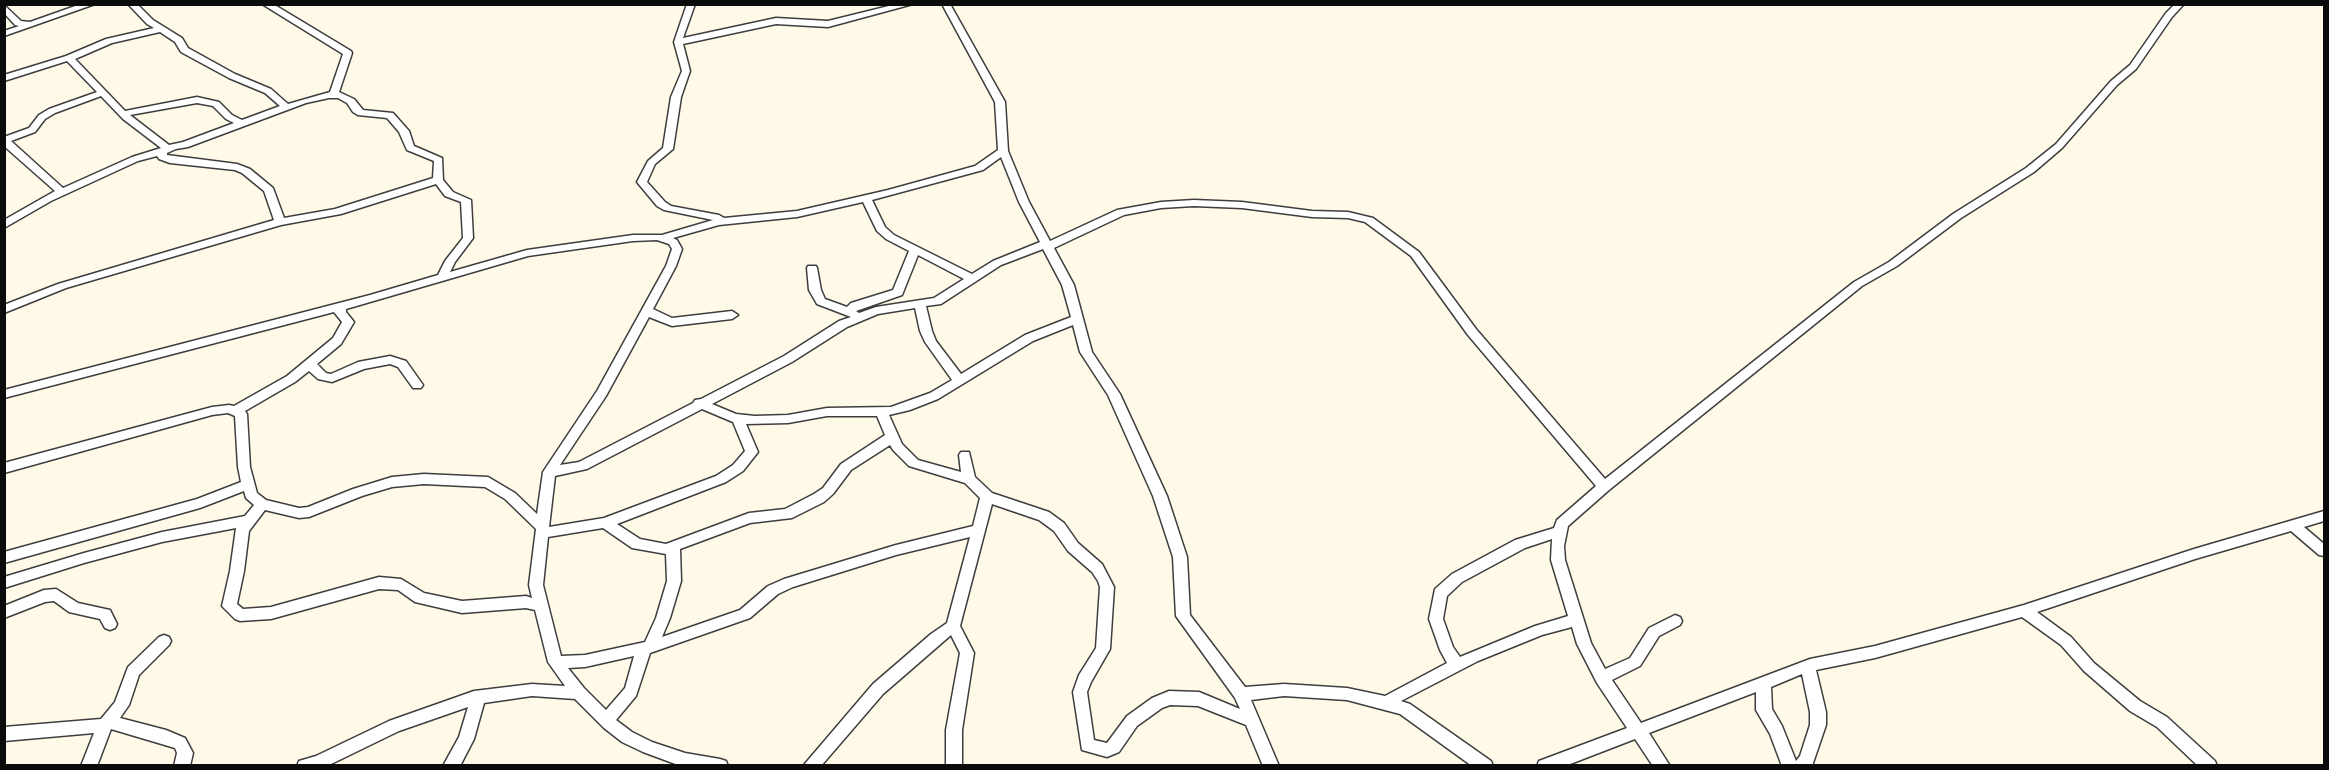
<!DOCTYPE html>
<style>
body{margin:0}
#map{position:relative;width:2329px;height:770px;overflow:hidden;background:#fff9e8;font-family:"Libre Baskerville",serif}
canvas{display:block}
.frame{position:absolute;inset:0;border:6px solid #0b0b0b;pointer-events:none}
</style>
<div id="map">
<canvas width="2329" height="770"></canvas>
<div class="frame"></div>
</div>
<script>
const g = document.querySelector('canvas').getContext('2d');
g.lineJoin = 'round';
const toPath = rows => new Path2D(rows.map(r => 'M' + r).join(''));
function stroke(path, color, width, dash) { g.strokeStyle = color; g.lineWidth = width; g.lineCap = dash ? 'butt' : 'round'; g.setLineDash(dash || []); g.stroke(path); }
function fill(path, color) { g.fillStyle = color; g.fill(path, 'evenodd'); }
const minor = toPath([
 [81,4,95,4,4,36,4,31,19,26,15,25,4,13,4,5,21,21,30,22,81,4],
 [128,4,137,4,153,20,182,38,188,48,235,74,271,89,288,104,330,92,343,54,262,4,273,4,351,51,352,53,339,92,354,99,363,110,393,113,409,131,414,146,442,158,443,180,453,192,471,200,473,238,455,262,450,272,527,250,633,235,662,235,713,220,664,210,657,206,637,182,648,161,663,148,671,97,682,71,674,42,687,4,695,4,683,38,776,18,828,21,897,4,913,4,828,27,776,24,683,44,690,71,681,97,673,149,655,164,647,182,665,202,671,206,719,215,724,218,797,211,888,190,975,166,998,150,995,102,942,4,950,4,1005,102,1008,151,1029,202,1050,241,1117,210,1161,202,1194,200,1242,202,1312,211,1348,212,1373,218,1419,252,1476,329,1605,479,1854,282,1889,262,1953,214,2026,168,2056,144,2111,81,2130,65,2166,13,2175,4,2184,4,2172,17,2136,69,2117,85,2062,148,2034,172,1961,218,1897,266,1862,286,1609,490,1568,526,1564,546,1565,560,1591,643,1605,669,1630,658,1649,628,1675,615,1680,617,1682,621,1680,625,1659,636,1640,666,1612,680,1641,723,1810,659,1875,646,2024,605,2194,549,2324,511,2324,521,2304,527,2324,544,2324,556,2319,555,2291,531,2195,559,2037,612,2071,637,2094,663,2140,701,2167,717,2215,761,2217,766,2198,766,2157,727,2130,711,2084,671,2061,645,2022,617,1875,658,1816,670,1826,712,1826,725,1812,766,1782,766,1770,734,1756,710,1756,692,1649,733,1670,766,1653,766,1635,739,1565,766,1537,766,1539,761,1627,728,1597,683,1577,644,1572,627,1542,635,1478,661,1401,701,1410,704,1491,761,1493,766,1472,766,1400,714,1347,700,1284,696,1251,700,1279,766,1263,766,1246,725,1198,706,1170,705,1162,708,1137,726,1119,752,1107,757,1082,750,1073,692,1079,675,1096,648,1100,587,1098,581,1092,572,1068,551,1054,531,1039,520,992,504,960,626,974,653,962,730,962,766,946,766,946,730,960,653,951,635,883,694,821,766,803,766,873,684,931,634,947,623,970,537,896,555,793,587,778,594,750,618,650,653,636,696,616,720,632,732,652,742,685,753,720,759,726,761,728,766,681,766,643,752,622,742,604,728,575,699,532,696,484,703,474,739,460,766,443,766,459,737,468,707,399,731,327,766,297,766,299,761,316,756,389,721,474,691,532,684,565,686,548,662,535,610,526,608,462,613,415,602,398,590,379,589,271,619,240,621,235,619,222,606,230,571,236,528,162,542,84,563,4,588,4,577,84,553,162,532,245,516,254,505,246,498,244,491,200,508,4,563,4,552,197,499,241,482,238,467,235,416,228,413,212,415,4,473,4,463,212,407,229,405,234,406,287,376,333,338,342,322,334,312,4,398,4,390,370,295,438,275,445,261,463,238,461,202,445,196,436,184,341,214,281,225,66,288,4,313,4,305,58,284,274,220,264,191,242,173,235,170,170,163,159,159,157,156,138,161,51,201,4,228,4,220,55,191,4,146,4,137,29,128,39,115,49,109,97,92,67,61,4,81,4,75,66,56,106,39,154,28,147,24,128,4],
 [160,32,175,42,181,52,229,78,265,93,280,106,242,120,232,115,219,102,197,97,125,111,75,59,112,43,160,32],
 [101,96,123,119,161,148,132,157,63,188,11,141,35,132,45,119,55,113,101,96],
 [329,98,338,98,347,103,353,112,358,115,387,118,399,132,407,150,434,161,433,178,335,209,284,218,273,188,250,169,237,164,167,155,167,153,176,149,188,147,306,103,329,98],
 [197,103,213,106,226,119,234,123,183,142,169,145,130,115,197,103],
 [1001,157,1019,202,1040,242,993,261,972,274,894,235,885,227,872,200,983,170,1001,157],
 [863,202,877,231,886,239,909,251,893,290,851,303,847,307,825,299,821,290,817,268,816,266,808,266,807,268,809,290,817,304,851,317,839,321,784,356,701,399,695,400,693,403,579,462,560,465,606,396,649,317,672,326,732,319,738,315,732,311,672,318,653,309,676,266,682,249,677,240,673,238,719,225,797,217,863,202],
 [1194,206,1242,208,1312,217,1348,218,1365,222,1411,256,1468,335,1596,486,1557,520,1554,528,1515,540,1452,574,1435,589,1429,619,1440,650,1447,663,1385,696,1347,688,1284,684,1245,687,1190,615,1187,557,1167,496,1120,394,1092,352,1074,285,1054,248,1124,215,1161,208,1194,206],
 [657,240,669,244,672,249,666,266,597,391,543,472,537,514,515,493,488,477,424,474,392,477,353,489,308,507,299,508,266,500,257,493,250,467,247,414,245,411,295,382,309,371,318,379,332,382,364,369,390,364,398,367,413,388,421,388,423,385,406,361,390,356,358,362,331,374,326,373,317,364,341,344,354,322,346,312,346,309,528,256,633,241,657,240],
 [1043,249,1062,285,1071,317,1025,335,961,374,936,341,932,331,926,306,941,304,1001,265,1043,249],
 [918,255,964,279,934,298,876,307,859,313,856,311,902,295,918,255],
 [915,308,920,331,925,342,952,380,930,393,891,407,827,408,788,415,755,416,736,414,712,404,792,362,847,327,878,314,915,308],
 [1073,325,1080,352,1108,395,1153,496,1173,557,1176,616,1235,698,1240,709,1199,692,1169,691,1152,698,1127,716,1107,743,1094,740,1087,692,1091,682,1110,649,1114,587,1102,564,1078,543,1064,523,1049,512,992,493,975,477,969,452,961,452,959,455,961,472,918,460,902,444,889,415,910,410,938,399,1033,341,1073,325],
 [702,409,733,422,745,451,733,465,716,476,604,518,549,527,555,476,587,469,702,409],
 [827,416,877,416,885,435,841,464,823,488,814,494,785,509,749,513,666,544,640,539,617,524,726,482,743,471,758,452,746,424,788,423,827,416],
 [890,445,893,450,909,466,965,483,980,498,973,526,896,545,784,579,768,586,740,610,662,637,670,618,681,581,680,549,750,523,792,518,824,502,833,494,851,470,890,445],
 [424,484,485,487,505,499,536,529,529,585,532,598,526,596,462,601,424,593,401,579,379,577,271,607,243,609,237,604,244,571,249,531,265,510,299,518,309,517,362,496,392,487,424,484],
 [603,528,632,548,666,554,667,581,656,618,645,642,585,655,561,656,543,585,548,537,603,528],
 [1552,539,1551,560,1568,616,1535,626,1460,657,1453,647,1443,619,1447,596,1462,582,1525,548,1552,539],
 [634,656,625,688,606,710,584,688,568,668,585,667,634,656],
 [1802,674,1810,712,1810,725,1800,756,1796,761,1782,726,1772,709,1771,687,1802,674],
 [56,589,78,603,110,610,117,624,115,628,110,630,105,628,100,619,69,612,54,601,45,602,4,618,4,606,44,590,56,589],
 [164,635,169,637,171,641,169,645,139,675,129,705,120,718,166,730,185,738,193,753,190,766,174,766,177,753,175,748,111,729,97,766,81,766,94,733,4,741,4,727,101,719,115,702,128,667,159,637,164,635]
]);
stroke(minor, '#3e3e3e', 3);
fill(minor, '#fff');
</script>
